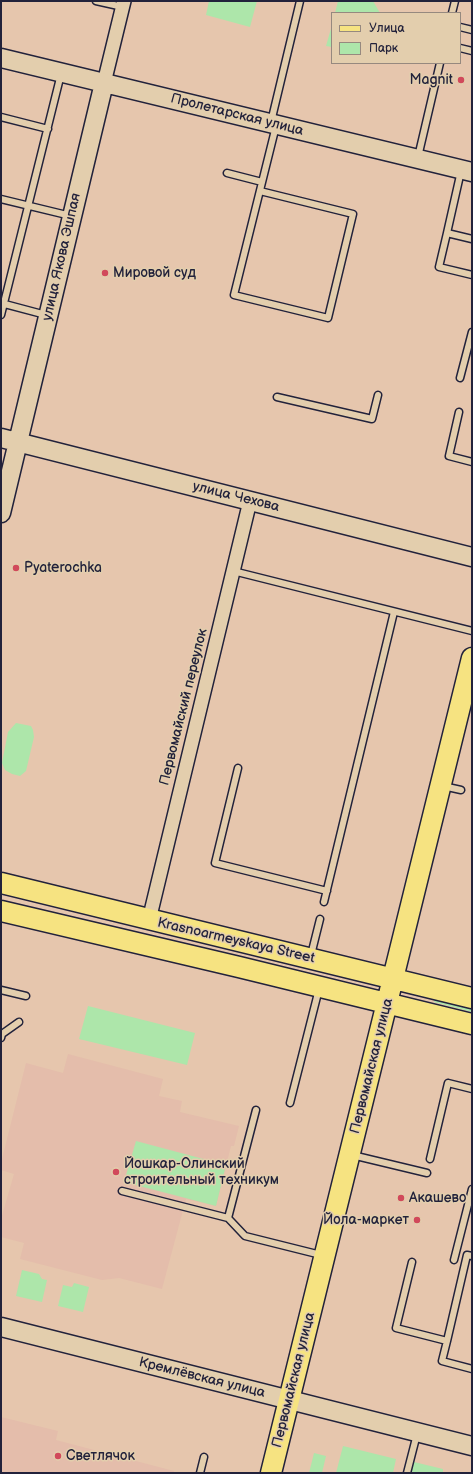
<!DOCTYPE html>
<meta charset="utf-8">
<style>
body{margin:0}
#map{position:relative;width:473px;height:1474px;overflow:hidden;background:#e6c6ad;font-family:"Balsamiq Sans",sans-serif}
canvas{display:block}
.frame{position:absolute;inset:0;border:2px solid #22223b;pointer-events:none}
.legend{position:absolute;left:331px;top:12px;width:130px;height:52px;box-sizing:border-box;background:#e3cead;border:1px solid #96897f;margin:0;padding:5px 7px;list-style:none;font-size:12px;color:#22223b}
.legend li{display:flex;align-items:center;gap:8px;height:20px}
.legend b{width:20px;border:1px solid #96897f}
</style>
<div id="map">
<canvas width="473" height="1474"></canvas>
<div class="frame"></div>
<ul class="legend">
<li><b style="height:5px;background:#f6e381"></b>Улица</li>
<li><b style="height:11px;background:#ade6aa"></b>Парк</li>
</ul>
</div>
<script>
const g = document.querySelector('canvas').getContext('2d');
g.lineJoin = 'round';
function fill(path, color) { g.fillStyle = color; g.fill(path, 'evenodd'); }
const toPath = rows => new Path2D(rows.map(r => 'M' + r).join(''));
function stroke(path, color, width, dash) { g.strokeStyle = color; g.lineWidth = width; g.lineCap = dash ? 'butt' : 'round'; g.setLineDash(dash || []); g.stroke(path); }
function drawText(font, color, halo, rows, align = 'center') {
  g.font = font + ' "Balsamiq Sans",sans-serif'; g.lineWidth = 3; g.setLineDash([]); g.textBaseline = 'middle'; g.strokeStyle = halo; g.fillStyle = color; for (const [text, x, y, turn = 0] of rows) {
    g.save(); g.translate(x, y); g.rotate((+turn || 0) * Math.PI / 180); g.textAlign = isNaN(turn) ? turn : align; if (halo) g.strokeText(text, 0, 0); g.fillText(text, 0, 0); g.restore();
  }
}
const built = toPath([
 [68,1054,163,1079,159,1096,182,1101,180,1112,239,1126,234,1146,231,1146,216,1206,186,1199,162,1289,119,1278,102,1280,20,1259,24,1243,1,1237,1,1219,14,1174,1,1170,1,1163,26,1063,63,1073],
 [1,1417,58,1431,56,1440,174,1471,174,1473,1,1473]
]);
const green = toPath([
 [209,1,257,1,250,27,206,15],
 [338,1,373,1,380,13,335,13],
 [332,25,332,47,326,46],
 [16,723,31,726,33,730,34,737,26,771,20,776,12,774,5,770,2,763,8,732],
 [435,998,472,1008,472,1012,434,1002],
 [88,1006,195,1033,187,1065,79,1039],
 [136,1141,226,1165,216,1206,124,1182],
 [22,1270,39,1274,42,1279,47,1280,42,1302,16,1296],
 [74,1283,89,1287,83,1312,58,1306,63,1285,72,1287],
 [343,1446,396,1459,393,1473,336,1473],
 [314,1453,326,1456,322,1473,309,1473],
 [414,1462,443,1469,443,1473,411,1473]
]);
const lane = toPath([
 [96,1,123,7],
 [452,13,455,1],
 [460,27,472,30],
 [460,48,472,51],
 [1,117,48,129],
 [271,122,300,1],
 [418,157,440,63],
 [461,171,447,233,472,239],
 [227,173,262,182],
 [260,191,353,214,328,318,234,295,276,126],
 [1,199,71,216],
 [447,233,439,267,472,275],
 [1,303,46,315],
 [1,315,61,74],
 [460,378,472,332],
 [277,397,372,419,378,395],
 [459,412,449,456,472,462],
 [233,571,472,631],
 [238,768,215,863,327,891],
 [443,786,461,790],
 [324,902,394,612],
 [311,955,320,919],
 [1,990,26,996],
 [1,1038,2,1034,19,1022],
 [290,1103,319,989],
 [256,1110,228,1218,245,1236,321,1255],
 [352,1155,427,1173],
 [430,1159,448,1083,472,1089],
 [122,1191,228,1218],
 [454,1260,472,1189],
 [412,1262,396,1328,447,1341,442,1361,472,1369],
 [447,1341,467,1255,472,1256],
 [200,1473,204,1457],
 [407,1473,417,1434]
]);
const street = toPath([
 [104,83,124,1],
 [149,920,250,501]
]);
const secondary = toPath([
 [1,58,472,172],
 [1,438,472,557],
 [1,513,104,83],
 [1,1327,472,1446]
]);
const primary = toPath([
 [1,883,472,998],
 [1,911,239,967,472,1024],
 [271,1473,472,658]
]);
const markers = [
 [461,80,4,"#d1495b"],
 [105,273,4,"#d1495b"],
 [16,568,4,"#d1495b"],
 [116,1172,4,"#d1495b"],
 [401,1198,4,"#d1495b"],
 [417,1220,4,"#d1495b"],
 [58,1456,4,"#d1495b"]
];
const poiNames = [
 ["Magnit",453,80,"right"],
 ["Мировой суд",113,273],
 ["Pyaterochka",24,568],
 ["Йошкар-Олинский",124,1164],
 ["строительный техникум",124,1180],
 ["Акашево",409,1198],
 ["Йола-маркет",409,1220,"right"],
 ["Светлячок",66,1456]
];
const streetNames = [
 ["Пролетарская улица",237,115,14],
 ["улица Якова Эшпая",62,257,-77],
 ["улица Чехова",236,497,14],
 ["Первомайский переулок",184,707,-76],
 ["Krasnoarmeyskaya Street",236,941,13],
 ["Первомайская улица",372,1066,-76],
 ["Кремлёвская улица",202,1378,14],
 ["Первомайская улица",294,1380,-76]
];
fill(built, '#e4bdab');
fill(green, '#ade6aa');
stroke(lane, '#22223b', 9);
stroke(street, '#22223b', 16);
stroke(secondary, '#22223b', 21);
stroke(primary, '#22223b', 23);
stroke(lane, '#e3cead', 6);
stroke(street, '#e3cead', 13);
stroke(secondary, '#e3cead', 18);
stroke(primary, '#f6e381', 20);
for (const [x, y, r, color] of markers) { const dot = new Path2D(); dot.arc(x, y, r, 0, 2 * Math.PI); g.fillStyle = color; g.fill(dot); stroke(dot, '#e3cead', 1.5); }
drawText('14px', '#22223b', '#e3cead', poiNames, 'left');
drawText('14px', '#22223b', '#e3cead', streetNames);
</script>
